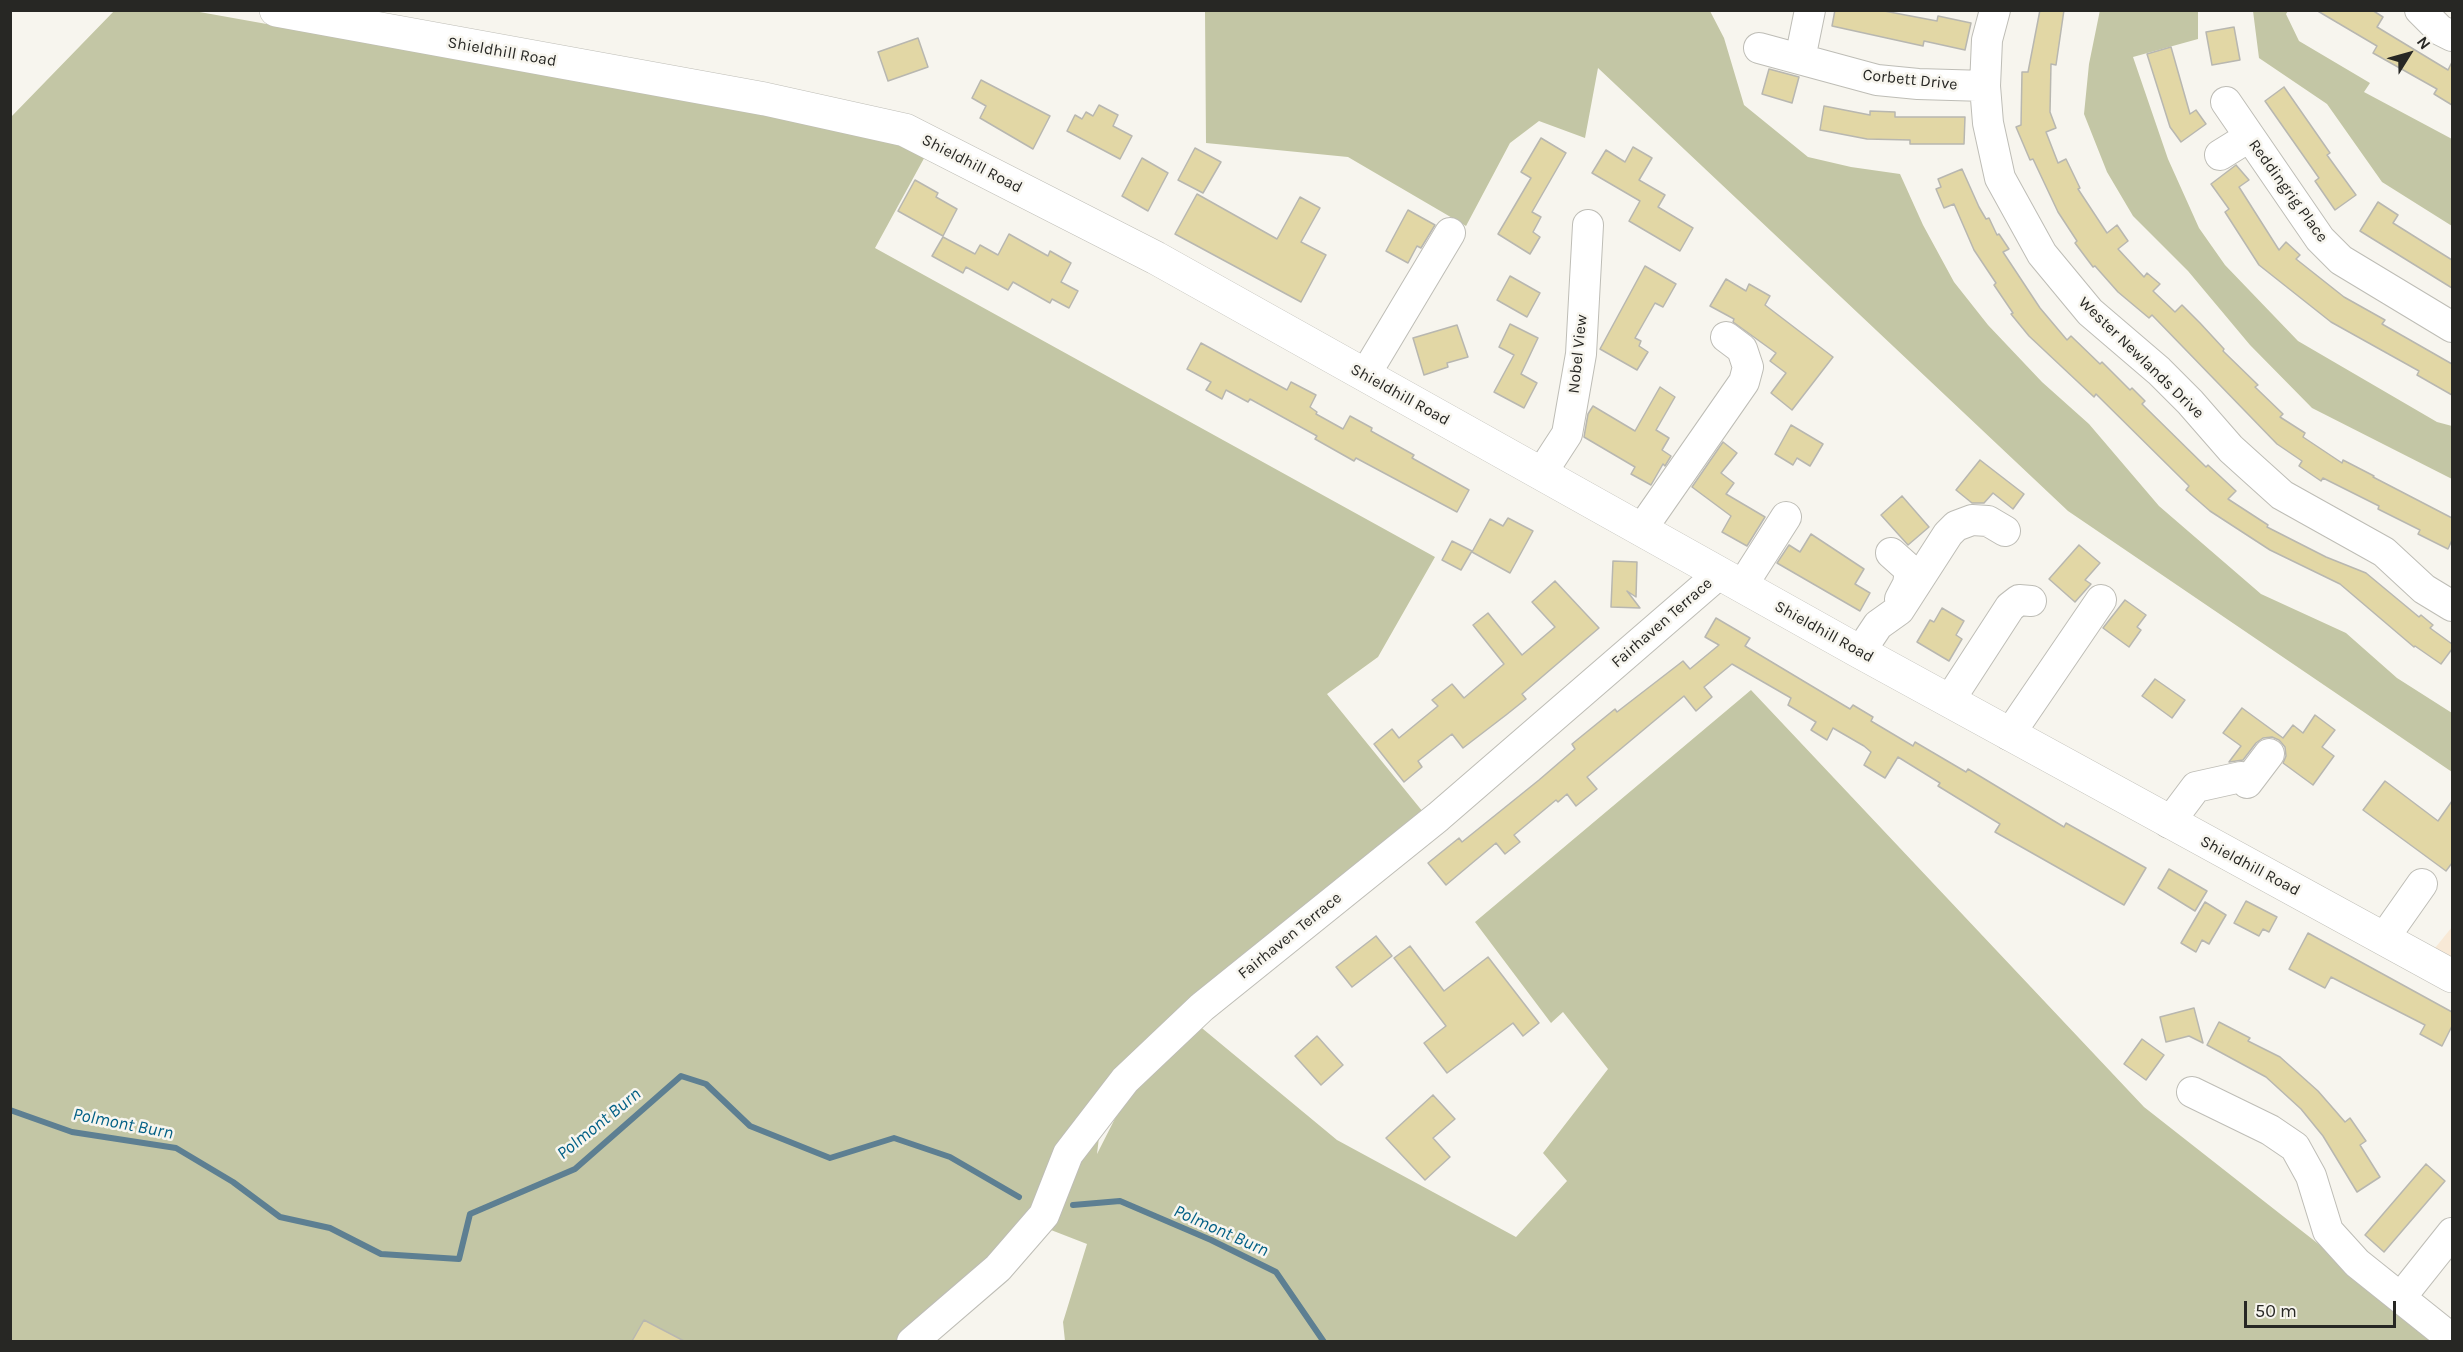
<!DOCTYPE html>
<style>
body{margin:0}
#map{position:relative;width:2463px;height:1352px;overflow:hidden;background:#f7f5ee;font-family:Karla,sans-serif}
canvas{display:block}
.frame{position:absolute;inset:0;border:12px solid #272724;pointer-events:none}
.north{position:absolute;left:2379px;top:24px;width:60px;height:60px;-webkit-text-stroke:4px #f7f5ee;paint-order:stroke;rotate:53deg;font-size:16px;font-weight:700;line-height:24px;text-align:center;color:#272724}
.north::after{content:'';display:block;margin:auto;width:21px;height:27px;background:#272724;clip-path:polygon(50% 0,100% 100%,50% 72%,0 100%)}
.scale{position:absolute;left:2244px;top:1301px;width:152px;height:27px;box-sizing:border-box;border:3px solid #272724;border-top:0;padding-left:8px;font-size:18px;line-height:21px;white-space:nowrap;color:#272724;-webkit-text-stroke:4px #f7f5ee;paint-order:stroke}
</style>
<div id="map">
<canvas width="2463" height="1352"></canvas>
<div class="frame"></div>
<div class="north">N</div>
<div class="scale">50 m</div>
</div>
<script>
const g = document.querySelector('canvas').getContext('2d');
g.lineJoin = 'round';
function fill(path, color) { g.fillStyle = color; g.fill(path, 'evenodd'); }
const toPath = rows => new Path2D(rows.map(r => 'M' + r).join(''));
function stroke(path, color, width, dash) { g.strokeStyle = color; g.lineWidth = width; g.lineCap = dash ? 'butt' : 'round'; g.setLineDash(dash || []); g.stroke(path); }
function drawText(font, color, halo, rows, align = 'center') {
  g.font = font + ' Karla,sans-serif'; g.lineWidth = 5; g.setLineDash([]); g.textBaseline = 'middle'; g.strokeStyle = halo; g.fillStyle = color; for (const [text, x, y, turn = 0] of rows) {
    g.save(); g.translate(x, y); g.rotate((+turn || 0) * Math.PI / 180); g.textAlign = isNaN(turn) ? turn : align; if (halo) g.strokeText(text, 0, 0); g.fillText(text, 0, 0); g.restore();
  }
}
const commercial = toPath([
 [2452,927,2452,959,2435,948]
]);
const green = toPath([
 [115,10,194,11,680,98,805,122,928,151,875,248,1435,557,1378,657,1327,694,1423,812,1169,1024,1152,1033,1116,1069,1104,1095,1097,1154,1129,1091,1197,1024,1337,1140,1516,1237,1567,1181,1543,1153,1608,1069,1563,1012,1551,1023,1475,922,1751,690,2144,1107,2442,1341,1065,1341,1063,1322,1087,1244,1051,1230,927,1341,11,1342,11,117],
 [2100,10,2222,11,2198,11,2198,39,2133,57,2168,159,2199,228,2225,265,2298,341,2437,422,2452,426,2452,479,2312,408,2250,345,2188,271,2133,216,2107,172,2084,114,2089,64],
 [1205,11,1710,11,1724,38,1744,105,1808,157,1851,167,1900,174,1923,225,1954,282,1988,325,2042,382,2089,424,2159,506,2261,594,2346,633,2397,678,2452,713,2452,772,2068,511,1598,68,1585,138,1539,121,1510,143,1466,226,1348,157,1206,143],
 [2253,11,2288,11,2286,14,2299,41,2370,83,2364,92,2452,139,2452,226,2382,182,2327,104,2259,58]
]);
const stream = toPath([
 [10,1110,72,1132,176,1148,233,1182,280,1217,330,1228,381,1254,459,1259,470,1214,575,1169,681,1076,706,1084,750,1126,830,1158,894,1138,950,1157,1019,1197],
 [1073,1205,1120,1201,1211,1240,1276,1272,1324,1342]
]);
const building = toPath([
 [1835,10,1879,10,1937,21,1938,16,1971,23,1965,50,1924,41,1923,46,1832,26,1835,10],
 [2040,10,2064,10,2056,65,2051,64,2050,112,2056,128,2046,132,2058,163,2066,159,2080,188,2078,189,2107,233,2117,225,2128,241,2118,249,2144,277,2147,273,2160,284,2153,291,2175,312,2182,305,2200,323,2224,349,2223,351,2258,385,2255,387,2283,414,2280,417,2305,433,2303,437,2342,463,2343,460,2374,476,2373,477,2452,518,2452,540,2448,549,2418,534,2420,530,2378,509,2379,506,2323,478,2321,481,2299,466,2302,461,2277,444,2152,315,2149,318,2118,292,2095,266,2093,267,2075,243,2077,241,2058,212,2033,159,2030,160,2016,127,2021,125,2022,72,2028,72,2040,10],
 [2316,10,2372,10,2383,17,2377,27,2448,70,2452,62,2452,105,2434,94,2437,89,2373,53,2377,46,2316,10],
 [2234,27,2240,60,2212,65,2206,32,2234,27],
 [918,38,928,67,888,81,878,52,918,38],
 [2171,47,2190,114,2196,110,2206,124,2181,142,2170,127,2147,54,2171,47],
 [1769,69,1799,77,1792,103,1762,94,1769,69],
 [981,80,1050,116,1033,149,980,118,986,106,972,98,981,80],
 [2284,87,2330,153,2327,155,2356,195,2335,210,2315,181,2319,178,2265,101,2284,87],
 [1099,105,1118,115,1113,126,1132,136,1120,159,1067,131,1075,115,1082,119,1086,112,1093,116,1099,105],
 [1824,106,1870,115,1870,111,1895,112,1895,117,1965,117,1964,144,1910,144,1910,140,1867,139,1820,130,1824,106],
 [1541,138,1566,153,1532,212,1541,217,1533,232,1540,237,1530,254,1498,234,1531,178,1521,172,1541,138],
 [1633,147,1652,158,1639,180,1665,195,1658,207,1693,228,1680,251,1629,221,1640,201,1592,173,1606,150,1625,162,1633,147],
 [1195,148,1221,162,1203,193,1178,180,1195,148],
 [1142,158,1168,173,1148,211,1122,196,1142,158],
 [2236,165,2249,180,2239,187,2279,250,2286,242,2300,255,2296,259,2344,297,2385,320,2382,324,2452,364,2452,395,2417,375,2419,371,2331,322,2259,265,2225,212,2229,209,2211,184,2236,165],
 [1962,169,1979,207,1986,219,1989,218,1997,235,1999,234,2009,249,2003,252,2040,308,2067,340,2071,336,2100,364,2102,362,2130,390,2132,388,2145,401,2142,404,2206,467,2208,465,2236,491,2228,499,2268,525,2267,527,2326,557,2366,573,2419,617,2421,615,2433,625,2430,628,2452,644,2452,649,2441,664,2415,646,2414,647,2340,584,2270,550,2210,511,2186,490,2189,486,2096,394,2094,397,2029,336,2011,314,2013,313,1994,285,1996,283,1974,250,1954,204,1944,208,1936,189,1941,187,1938,179,1962,169],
 [915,180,938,193,936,197,957,209,943,236,898,211,915,180],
 [1197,194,1277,239,1300,197,1320,208,1301,242,1326,255,1301,302,1175,234,1197,194],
 [2378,202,2398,215,2393,223,2452,260,2452,288,2360,231,2378,202],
 [1408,210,1435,225,1421,248,1417,246,1408,263,1386,251,1408,210],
 [1009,234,1048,256,1050,251,1071,263,1061,282,1078,291,1069,308,1052,299,1050,303,1013,282,1008,290,966,267,963,273,932,256,943,237,975,254,980,245,998,255,1009,234],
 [1645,266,1676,284,1663,307,1655,303,1635,338,1641,341,1639,346,1648,352,1637,370,1600,349,1645,266],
 [1510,276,1540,293,1527,317,1497,300,1510,276],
 [1726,279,1746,291,1749,284,1770,296,1765,305,1833,357,1792,410,1771,393,1786,373,1770,361,1776,353,1733,322,1734,319,1710,306,1726,279],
 [1510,324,1538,338,1521,374,1537,383,1524,408,1494,392,1514,355,1499,347,1510,324],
 [1457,325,1468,357,1447,363,1448,367,1424,375,1413,338,1457,325],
 [1201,343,1287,390,1291,382,1316,395,1310,407,1317,412,1316,414,1343,429,1350,416,1372,428,1371,431,1414,455,1412,458,1469,490,1457,512,1356,458,1354,461,1315,439,1317,436,1250,399,1248,402,1226,390,1222,399,1206,390,1211,382,1187,369,1201,343],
 [1660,387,1675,397,1656,430,1669,438,1662,450,1671,456,1665,466,1663,464,1651,485,1631,474,1635,467,1584,437,1588,414,1593,406,1635,431,1660,387],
 [1791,425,1823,444,1810,466,1797,458,1793,465,1775,454,1791,425],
 [1723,442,1737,453,1721,473,1734,483,1726,494,1765,517,1747,546,1722,532,1731,516,1692,487,1723,442],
 [1980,460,2024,494,2013,509,1993,493,1984,503,1972,503,1956,490,1980,460],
 [1902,496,1929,527,1908,545,1881,515,1902,496],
 [1508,518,1533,531,1510,573,1472,552,1490,519,1503,526,1508,518],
 [1811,534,1864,569,1855,584,1870,593,1860,611,1777,563,1789,545,1800,552,1811,534],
 [1452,541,1472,551,1461,570,1442,560,1452,541],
 [2079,545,2100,563,2085,580,2091,584,2075,602,2049,579,2079,545],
 [1613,561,1637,562,1636,597,1627,591,1640,608,1611,607,1613,561],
 [1555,581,1599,628,1522,694,1526,699,1506,715,1463,748,1452,734,1418,761,1422,767,1404,782,1374,744,1392,729,1399,738,1438,706,1432,700,1452,684,1464,698,1504,664,1473,625,1488,613,1522,655,1555,627,1532,602,1555,581],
 [2125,600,2146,615,2137,627,2141,630,2129,647,2103,628,2125,600],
 [1942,608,1964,621,1956,635,1962,639,1949,661,1917,642,1930,620,1934,622,1942,608],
 [1716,618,1750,638,1745,646,1850,709,1853,705,1873,717,1871,721,1913,746,1915,742,1966,772,1968,769,2064,827,2066,823,2146,868,2124,905,1995,832,2000,824,1938,786,1940,783,1898,757,1885,778,1864,765,1871,752,1864,746,1833,728,1827,740,1811,730,1816,722,1788,705,1791,698,1732,664,1704,687,1712,697,1696,711,1684,696,1587,777,1597,789,1576,806,1567,794,1558,802,1556,800,1514,835,1520,842,1505,854,1496,843,1446,885,1428,863,1459,838,1462,842,1539,780,1575,749,1572,744,1615,709,1617,712,1683,661,1690,669,1719,645,1705,637,1716,618],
 [2155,679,2185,700,2172,718,2142,696,2155,679],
 [2242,708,2283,738,2293,725,2303,733,2315,715,2335,730,2322,747,2334,756,2313,785,2283,763,2286,756,2285,747,2279,740,2272,737,2263,738,2256,743,2243,760,2229,762,2241,746,2223,733,2242,708],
 [2385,781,2438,821,2452,801,2452,863,2446,871,2363,810,2385,781],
 [2169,869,2207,891,2195,911,2158,888,2169,869],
 [2246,901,2277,917,2269,932,2263,929,2259,936,2234,923,2246,901],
 [2205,902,2226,915,2209,944,2202,940,2196,952,2181,943,2205,902],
 [2308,933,2452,1012,2452,1026,2442,1046,2420,1034,2425,1025,2331,977,2325,988,2289,969,2308,933],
 [1376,936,1392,956,1352,987,1336,967,1376,936],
 [1410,946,1444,991,1488,957,1539,1023,1523,1036,1513,1023,1447,1073,1424,1043,1446,1026,1394,958,1410,946],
 [2194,1008,2203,1043,2189,1036,2166,1042,2160,1017,2194,1008],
 [2219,1022,2250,1038,2248,1041,2280,1057,2318,1091,2345,1122,2350,1118,2366,1141,2360,1145,2380,1177,2357,1192,2323,1136,2301,1109,2266,1077,2207,1045,2219,1022],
 [1317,1036,1343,1065,1321,1085,1295,1056,1317,1036],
 [2142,1039,2164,1055,2146,1080,2124,1064,2142,1039],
 [1433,1095,1455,1119,1433,1138,1450,1157,1425,1180,1386,1138,1433,1095],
 [2426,1164,2445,1181,2384,1252,2365,1235,2426,1164],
 [644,1320,684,1341,632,1341,644,1320]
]);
const minor = toPath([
 [1995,10,1987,40,1985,86,1988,123,2000,178,2042,254,2090,312,2159,371,2190,402,2231,449,2282,495,2384,552,2424,589,2452,606],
 [2420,10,2440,30,2452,36],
 [1759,48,1877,80,1918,84,1985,86],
 [1800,59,1810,10],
 [2226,102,2320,239,2341,260,2452,327],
 [2220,155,2249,137],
 [1365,375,1450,233],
 [1541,474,1567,434,1581,354,1588,225],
 [1641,530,1744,382,1748,367,1742,349,1726,337],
 [1891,553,1910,570,1908,584,1900,599],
 [1742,586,1786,517],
 [1860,652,1878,625,1899,610,1948,534,1956,526,1972,520,1988,521,2005,531],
 [1949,701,2010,607,2019,600,2031,601],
 [2009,735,2101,600],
 [2169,823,2196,787,2241,777,2247,783,2269,754],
 [2384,938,2422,884],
 [2192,1092,2270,1130,2295,1147,2311,1176,2328,1231,2357,1263,2452,1339],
 [2401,1297,2452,1233],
 [912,1342,998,1268,1044,1215,1068,1154,1125,1080,1202,1007,1438,817,1719,574]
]);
const major = toPath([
 [276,10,765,99,905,130,1156,258,1860,652,2452,976]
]);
const streetNames = [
 ["Shieldhill Road",502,52,10],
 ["Corbett Drive",1910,80,6],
 ["Shieldhill Road",972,164,27],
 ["Reddingrig Place",2288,191,54],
 ["Nobel View",1578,354,-84],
 ["Wester Newlands Drive",2141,358,44],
 ["Shieldhill Road",1400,395,29],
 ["Fairhaven Terrace",1662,623,-41],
 ["Shieldhill Road",1824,632,29],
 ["Shieldhill Road",2250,866,28],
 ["Fairhaven Terrace",1290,936,-39]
];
const waterNames = [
 ["Polmont Burn",123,1124,11],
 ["Polmont Burn",599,1124,-39],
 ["Polmont Burn",1221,1231,24]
];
fill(commercial, '#f8e9d6');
fill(green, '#c3c6a5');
stroke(stream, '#5d7f92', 6);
fill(building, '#e2d7a5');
stroke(building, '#b8b7b0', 1.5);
stroke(minor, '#bebdb6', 32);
stroke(major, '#bebdb6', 34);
stroke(minor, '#fff', 30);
stroke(major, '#fff', 33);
drawText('16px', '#272724', '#f7f5ee', streetNames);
drawText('italic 18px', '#015f85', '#f7f5ee', waterNames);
</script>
